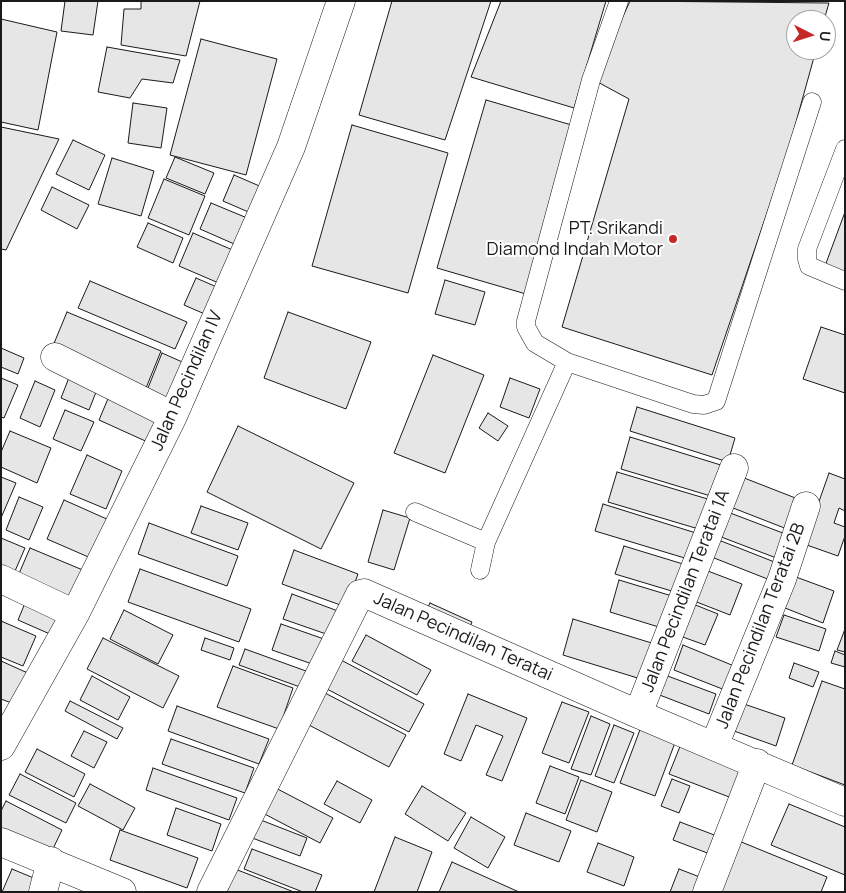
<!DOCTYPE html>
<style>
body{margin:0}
#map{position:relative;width:846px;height:893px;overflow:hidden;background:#fff;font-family:Manrope,sans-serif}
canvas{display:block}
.frame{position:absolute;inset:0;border:2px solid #1a1a1a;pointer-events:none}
.north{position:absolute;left:786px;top:10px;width:50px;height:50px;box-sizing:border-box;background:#fff;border:1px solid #a3a3a3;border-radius:50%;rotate:95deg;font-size:14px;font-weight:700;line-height:20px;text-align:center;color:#1a1a1a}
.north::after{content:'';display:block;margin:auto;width:18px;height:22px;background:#c62828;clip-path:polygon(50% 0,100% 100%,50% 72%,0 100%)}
</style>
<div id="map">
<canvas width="846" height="893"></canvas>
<div class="frame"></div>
<div class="north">U</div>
</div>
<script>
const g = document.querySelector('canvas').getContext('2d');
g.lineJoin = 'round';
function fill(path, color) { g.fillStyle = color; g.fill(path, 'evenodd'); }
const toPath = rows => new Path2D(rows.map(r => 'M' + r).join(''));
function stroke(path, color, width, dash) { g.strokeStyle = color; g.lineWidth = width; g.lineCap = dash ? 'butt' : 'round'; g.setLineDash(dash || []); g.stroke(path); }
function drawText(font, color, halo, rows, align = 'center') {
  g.font = font + ' Manrope,sans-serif'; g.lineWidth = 4; g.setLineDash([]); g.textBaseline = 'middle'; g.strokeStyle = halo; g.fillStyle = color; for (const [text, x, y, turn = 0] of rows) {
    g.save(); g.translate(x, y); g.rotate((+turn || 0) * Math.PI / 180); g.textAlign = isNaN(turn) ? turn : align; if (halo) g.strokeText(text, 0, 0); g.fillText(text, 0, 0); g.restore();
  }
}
const building = toPath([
 [65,1,98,1,93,35,61,31,65,1],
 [141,1,200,1,186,56,121,45,124,9,141,9,141,1],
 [392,1,491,1,445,140,359,115,392,1],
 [501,1,606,1,574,108,471,77,501,1],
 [630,1,829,3,824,20,796,20,796,50,816,50,788,151,712,375,562,327,629,99,594,80,630,1],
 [1,19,57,32,38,130,1,122,1,19],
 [201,39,277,59,246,175,170,155,201,39],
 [107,47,180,60,173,83,142,79,130,98,98,92,107,47],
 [486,100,575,126,526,294,437,268,486,100],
 [133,103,167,108,161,148,128,143,133,103],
 [352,125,448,153,408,293,312,266,352,125],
 [1,127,59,139,6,250,1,249,1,127],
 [73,140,105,155,89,190,56,174,73,140],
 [175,157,214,173,205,194,166,178,175,157],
 [112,158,154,171,141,216,98,204,112,158],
 [234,175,271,191,260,217,223,201,234,175],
 [164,179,205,196,189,235,148,218,164,179],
 [52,187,89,205,77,229,41,210,52,187],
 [211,203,252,220,241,247,200,229,211,203],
 [845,212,845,273,825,266,845,212],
 [148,223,183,238,173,263,137,247,148,223],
 [193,233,242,254,228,287,179,266,193,233],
 [196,278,219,288,207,315,184,305,196,278],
 [445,280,485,292,475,325,435,314,445,280],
 [90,281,187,322,175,349,78,308,90,281],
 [67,312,161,351,144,393,50,353,67,312],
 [288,312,371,342,346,409,264,378,288,312],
 [821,327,845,335,845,393,803,379,821,327],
 [1,348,24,358,18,374,1,367,1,348],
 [162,353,189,365,172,404,146,393,162,353],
 [433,355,484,375,445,473,394,453,433,355],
 [72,370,100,382,89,410,61,398,72,370],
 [1,378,18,385,4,418,1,417,1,378],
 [510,378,540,389,529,418,500,407,510,378],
 [35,381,55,390,40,427,20,418,35,381],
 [110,394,164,417,152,444,99,420,110,394],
 [637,407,735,438,728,462,630,431,637,407],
 [65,410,94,422,81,451,53,439,65,410],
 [488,413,508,426,498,441,479,428,488,413],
 [238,426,354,483,321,549,207,492,238,426],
 [10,431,51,448,37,483,1,467,1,452,10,431],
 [630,437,724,466,714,497,621,469,630,437],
 [87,455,122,471,106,509,70,494,87,455],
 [617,472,711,500,702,530,608,502,617,472],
 [829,473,845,479,845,511,839,508,834,523,845,527,845,536,838,556,804,544,829,473],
 [739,476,798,499,787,529,728,506,739,476],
 [1,477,16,483,1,518,1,477],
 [19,497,43,507,29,540,6,530,19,497],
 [64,500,109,520,93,559,47,539,64,500],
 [603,504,696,533,688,559,595,531,603,504],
 [201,506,248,523,238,550,191,533,201,506],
 [383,510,410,518,394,570,368,562,383,510],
 [725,511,788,535,779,559,716,535,725,511],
 [149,523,238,556,227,586,138,554,149,523],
 [1,538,25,548,12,578,1,574,1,538],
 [716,539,777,563,770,580,709,556,716,539],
 [624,546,683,564,675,592,615,574,624,546],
 [30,548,90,573,75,609,15,583,30,548],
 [294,550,358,574,346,607,282,584,294,550],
 [700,568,742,584,730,615,689,599,700,568],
 [140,569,251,609,239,642,128,602,140,569],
 [796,577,834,591,823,623,785,608,796,577],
 [619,580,672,596,662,628,610,612,619,580],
 [292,594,338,611,329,635,283,619,292,594],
 [28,596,69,613,59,638,18,620,28,596],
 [430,603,472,622,466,637,423,617,430,603],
 [693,604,718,614,705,645,680,636,693,604],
 [124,610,173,635,158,664,110,639,124,610],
 [784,615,826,629,819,651,776,637,784,615],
 [573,619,655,644,644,680,563,655,573,619],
 [1,621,36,636,23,666,1,657,1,621],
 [281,624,324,639,315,665,272,650,281,624],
 [845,629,845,652,837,650,845,629],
 [366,635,431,670,417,695,352,661,366,635],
 [103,638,179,676,163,708,87,669,103,638],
 [205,638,234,648,230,660,201,650,205,638],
 [683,645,739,668,730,692,674,670,683,645],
 [245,649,306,671,300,687,239,665,245,649],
 [835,651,845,655,845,667,831,663,835,651],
 [341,660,424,704,409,732,327,689,341,660],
 [1,661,30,674,17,705,1,699,1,661],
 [794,663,819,672,813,687,789,678,794,663],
 [233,666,293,688,279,729,217,707,233,666],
 [665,675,716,694,709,714,657,694,665,675],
 [92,676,130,697,118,720,80,700,92,676],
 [822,681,845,689,845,785,792,765,822,681],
 [323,692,406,735,389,767,307,724,323,692],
 [468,694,527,718,502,781,486,775,503,736,476,725,461,761,444,754,468,694],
 [70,701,123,728,117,739,65,711,70,701],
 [562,702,589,712,569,763,542,753,562,702],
 [744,704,785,718,776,746,734,731,744,704],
 [177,706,269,739,259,764,168,731,177,706],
 [591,716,610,724,591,775,571,769,591,716],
 [614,725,634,733,614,783,595,776,614,725],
 [641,727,676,740,655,796,620,783,641,727],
 [84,731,107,742,94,768,71,756,84,731],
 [171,739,254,768,245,793,162,764,171,739],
 [681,744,749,771,737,800,669,774,681,744],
 [37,749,85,774,74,797,25,772,37,749],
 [550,766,579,777,565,814,536,803,550,766],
 [153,768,237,798,229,820,146,790,153,768],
 [20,774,76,803,66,823,9,795,20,774],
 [672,779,690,786,679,813,661,806,672,779],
 [581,780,612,792,597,832,566,820,581,780],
 [337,781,372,800,360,823,324,804,337,781],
 [90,784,135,808,123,830,78,806,90,784],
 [270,785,333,818,320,843,257,810,270,785],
 [422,786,466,813,448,841,405,814,422,786],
 [6,801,62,830,49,857,1,832,1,811,6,801],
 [789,804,845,827,845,875,771,845,789,804],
 [176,808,221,824,212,851,167,835,176,808],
 [526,813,571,831,559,862,514,845,526,813],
 [253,817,307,838,300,856,247,836,253,817],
 [471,817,505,837,488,868,454,848,471,817],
 [680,822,717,836,710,854,673,840,680,822],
 [120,830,198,858,187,888,110,860,120,830],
 [395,837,432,852,417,892,374,892,395,837],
 [734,839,827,877,821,892,724,892,714,888,734,839],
 [598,843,634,857,624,886,587,872,598,843],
 [252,849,322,875,315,892,303,892,244,869,252,849],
 [452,862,519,892,439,892,452,862],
 [12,869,41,881,36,892,2,892,12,869],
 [235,869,294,892,227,892,235,869],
 [679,869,705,879,700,892,670,892,679,869]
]);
const service = toPath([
 [619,1,591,80,526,321,526,327,535,343,567,362,693,404,704,405,716,401,812,102],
 [845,149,807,249,807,259,809,266,845,281],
 [415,512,486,542],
 [480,570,486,542,567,362]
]);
const minor = toPath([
 [55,357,173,416],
 [1,579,75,614],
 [638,714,734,468],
 [1,746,75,614,173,416,291,147,341,1],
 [714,746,782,579,806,506],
 [1,842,122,892],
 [43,892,51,861],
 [211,892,360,594,364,593,638,714,845,802],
 [707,892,757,763]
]);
const markers = [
 [673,239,5,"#c62828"]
];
const poiNames = [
 ["PT. Srikandi",663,229],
 ["Diamond Indah Motor",663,250]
];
const streetNames = [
 ["Jalan Pecindilan IV",187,381,-66],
 ["Jalan Pecindilan Teratai 1A",686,591,-69],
 ["Jalan Pecindilan Teratai 2B",761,626,-69],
 ["Jalan Pecindilan Teratai",463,637,24]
];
fill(building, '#e6e6e6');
stroke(building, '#1a1a1a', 1);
stroke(service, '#1a1a1a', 19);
stroke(minor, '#1a1a1a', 29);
stroke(service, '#fff', 18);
stroke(minor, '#fff', 28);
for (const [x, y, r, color] of markers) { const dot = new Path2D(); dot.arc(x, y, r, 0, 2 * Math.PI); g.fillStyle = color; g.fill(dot); stroke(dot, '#fff', 2); }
drawText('18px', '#1a1a1a', '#fff', poiNames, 'right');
drawText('18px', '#1a1a1a', '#fff', streetNames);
</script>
